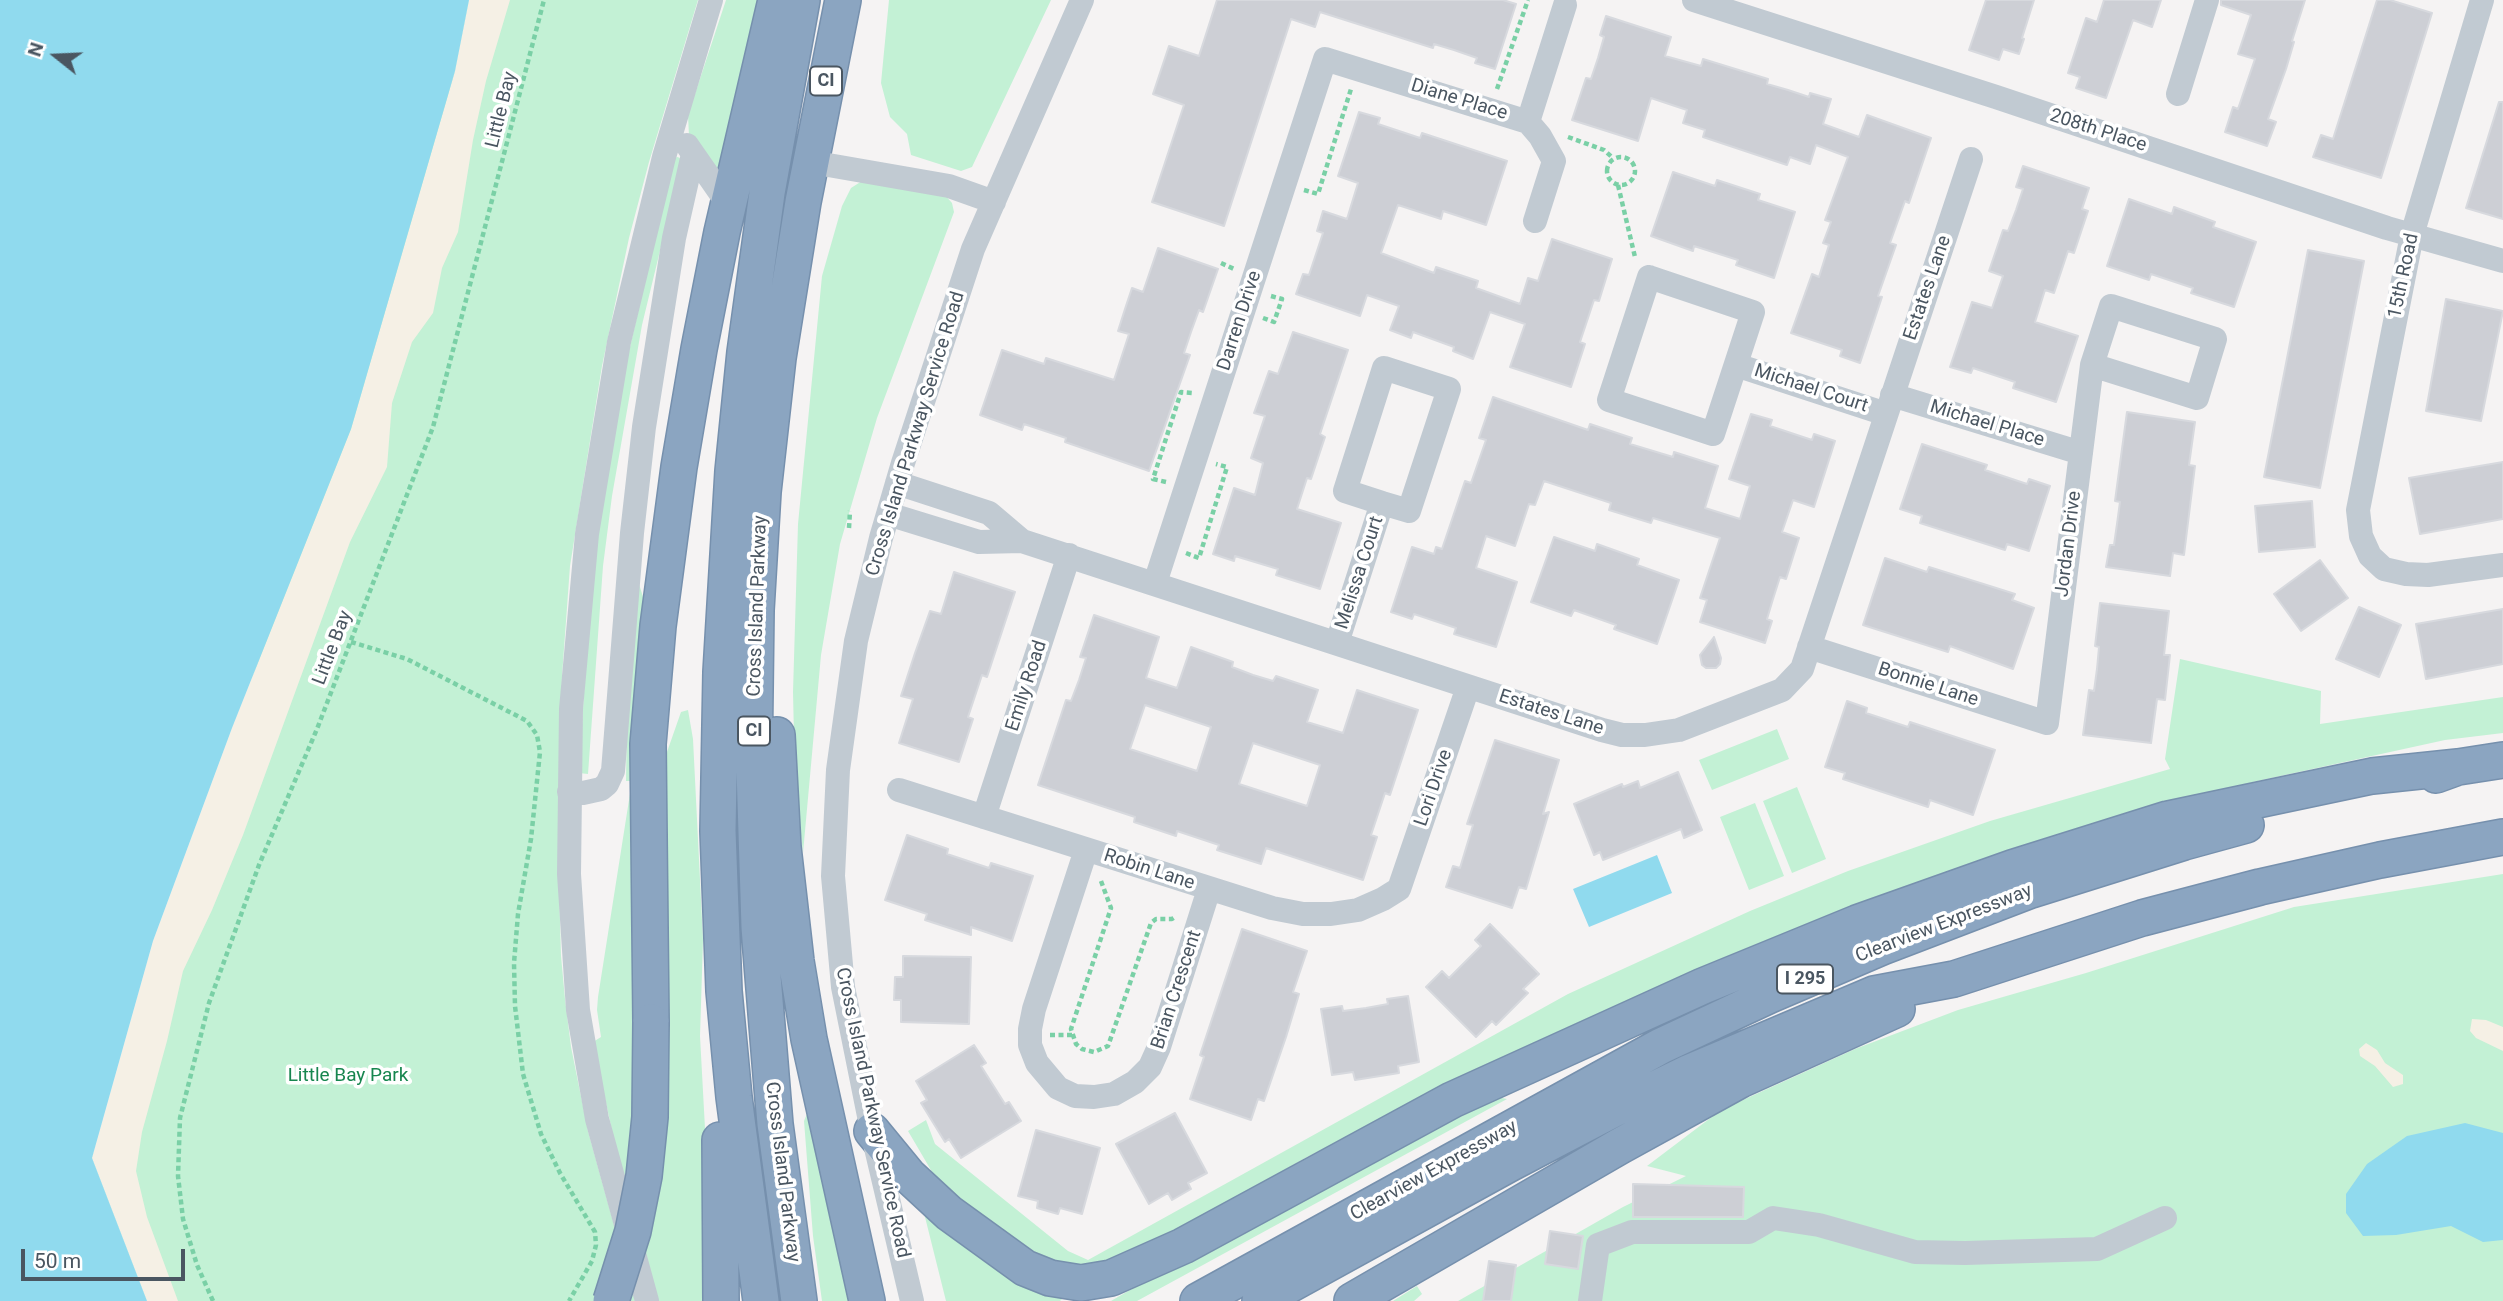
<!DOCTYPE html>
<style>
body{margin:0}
#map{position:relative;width:2503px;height:1301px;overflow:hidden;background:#f5f3f3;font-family:Roboto,sans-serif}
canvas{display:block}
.north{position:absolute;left:21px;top:21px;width:70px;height:70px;-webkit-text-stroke:5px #fff;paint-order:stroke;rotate:288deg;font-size:19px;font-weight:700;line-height:28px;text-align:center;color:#4a5661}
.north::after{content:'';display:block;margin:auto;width:24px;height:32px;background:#4a5661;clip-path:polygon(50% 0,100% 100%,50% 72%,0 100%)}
.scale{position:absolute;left:21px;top:1249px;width:164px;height:32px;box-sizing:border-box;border:4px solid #4a5661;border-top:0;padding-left:9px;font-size:21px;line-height:24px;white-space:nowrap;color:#4a5661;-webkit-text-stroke:5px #fff;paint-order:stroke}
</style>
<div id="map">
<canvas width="2503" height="1301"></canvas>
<div class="north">N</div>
<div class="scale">50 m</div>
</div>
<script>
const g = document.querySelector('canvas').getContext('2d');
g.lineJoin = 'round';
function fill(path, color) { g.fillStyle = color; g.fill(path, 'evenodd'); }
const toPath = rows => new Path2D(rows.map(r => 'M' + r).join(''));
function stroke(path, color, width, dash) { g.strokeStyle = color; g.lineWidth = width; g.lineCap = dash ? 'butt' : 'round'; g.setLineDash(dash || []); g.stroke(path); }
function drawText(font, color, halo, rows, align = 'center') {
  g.font = font + ' Roboto,sans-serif'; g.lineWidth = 7; g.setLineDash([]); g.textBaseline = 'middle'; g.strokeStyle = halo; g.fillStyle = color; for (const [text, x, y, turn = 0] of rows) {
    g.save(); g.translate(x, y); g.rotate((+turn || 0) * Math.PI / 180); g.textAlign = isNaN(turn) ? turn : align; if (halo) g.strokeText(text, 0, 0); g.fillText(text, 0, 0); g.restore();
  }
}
const green = toPath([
 [469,0,698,0,649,162,629,238,602,366,570,566,562,676,558,850,561,956,565,999,571,1047,588,1131,635,1301,147,1301,92,1158,455,71],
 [726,0,764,0,719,177,689,136,688,115],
 [889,0,1051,0,972,167,961,171,911,155,907,134,890,117,881,83],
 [678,157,682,160,642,325,612,496,603,566,588,774,579,773,592,564,620,391,673,158],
 [862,181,945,195,952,203,954,212,877,418,840,544,821,655,803,853,795,782,793,692,798,524,822,276,842,206,851,188],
 [639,584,647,610,662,810,667,752,681,712,688,710,693,739,703,940,700,1036,706,1147,710,1301,658,1301,617,1154,593,1042,601,1037,597,1010,598,997,632,781,626,781,627,715],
 [2180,659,2321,691,2320,724,2503,697,2503,733,2445,740,2253,782,2045,842,1452,1086,1307,1157,1119,1266,1085,1274,1029,1263,935,1177,908,1131,926,1120,935,1144,1068,1251,1088,1260,1568,994,1750,911,1848,871,1990,821,2170,769,2165,759],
 [1777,729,1789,759,1712,790,1699,760],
 [1797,787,1826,859,1792,873,1763,801],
 [1755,803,1784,876,1749,890,1720,817],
 [2503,874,2503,1301,1458,1301,1623,1207,1686,1176,1647,1166,1721,1110,1855,1049,1958,1010,2086,973,2294,907],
 [1492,1096,1507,1099,1137,1301,1111,1301,1348,1164],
 [809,1109,852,1301,822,1301,813,1236,804,1121],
 [921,1201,1064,1297,1060,1301,946,1301],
 [1417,1286,1422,1294,1414,1301,1393,1301]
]);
const sand = toPath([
 [469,0,510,0,486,81,473,140,458,232,442,268,433,313,412,342,392,403,387,467,350,542,243,835,212,910,183,971,167,1041,142,1132,136,1171,147,1217,178,1301,147,1301,92,1158,153,941,232,728,351,429,455,71],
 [2472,1019,2486,1020,2503,1027,2503,1051,2476,1038,2470,1031],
 [2366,1043,2377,1050,2385,1063,2403,1075,2403,1084,2393,1087,2375,1066,2360,1056,2359,1049]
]);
const water = toPath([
 [0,0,469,0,455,71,351,429,232,728,153,941,92,1158,147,1301,0,1301],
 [1657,855,1672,893,1589,927,1573,889],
 [2465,1123,2503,1133,2503,1240,2483,1242,2451,1226,2396,1235,2363,1236,2346,1213,2346,1194,2367,1164,2407,1136]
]);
const building = toPath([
 [1217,0,1503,0,1516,4,1495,69,1475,63,1477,58,1454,50,1434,44,1433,48,1320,12,1315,27,1291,19,1224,226,1152,202,1184,105,1153,94,1169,46,1199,56,1217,0],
 [1986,0,2034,0,2022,38,2024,39,2019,54,2003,49,1999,60,1969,50,1986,0],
 [2104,0,2161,0,2152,27,2133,20,2106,98,2076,88,2080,77,2068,73,2086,18,2097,22,2104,0],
 [2221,0,2305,0,2292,41,2294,42,2286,69,2268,119,2276,122,2267,146,2225,132,2233,107,2238,109,2255,59,2238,54,2251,15,2221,5,2221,0],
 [2377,0,2390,0,2432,13,2381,178,2313,157,2321,135,2333,139,2377,0],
 [1606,16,1671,37,1665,56,1701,66,1703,59,1768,79,1767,84,1788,90,1809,97,1810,93,1831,99,1823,124,1859,137,1867,115,1931,138,1909,203,1905,201,1890,243,1896,245,1878,296,1882,297,1860,363,1840,356,1842,350,1791,333,1812,274,1819,277,1829,245,1823,243,1831,222,1825,220,1848,157,1816,145,1810,164,1790,157,1787,165,1703,137,1705,130,1683,123,1687,110,1651,98,1638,141,1572,120,1586,78,1591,79,1598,58,1604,37,1600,35,1606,16],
 [2499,102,2503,102,2503,219,2466,208,2499,102],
 [1359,112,1380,118,1378,124,1420,138,1422,133,1507,161,1486,225,1443,211,1441,219,1398,205,1381,253,1434,273,1436,267,1478,281,1476,288,1520,304,1528,278,1538,281,1552,239,1612,259,1599,301,1594,300,1580,342,1585,344,1571,387,1510,367,1525,324,1490,312,1473,359,1453,351,1454,347,1413,332,1411,338,1390,330,1399,306,1367,295,1360,316,1296,294,1303,274,1309,275,1323,233,1317,231,1323,211,1347,219,1358,183,1338,176,1359,112],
 [2023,166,2089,188,2082,209,2088,211,2074,253,2068,251,2054,293,2045,290,2035,322,2078,336,2056,402,2013,388,2015,382,1973,368,1971,373,1950,367,1972,302,1992,308,2003,276,1989,271,2003,230,2008,231,2016,210,2023,189,2016,187,2023,166],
 [1673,172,1715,186,1717,180,1760,194,1758,200,1795,212,1774,278,1736,265,1738,260,1694,246,1693,251,1651,236,1673,172],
 [2129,199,2172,214,2174,207,2215,222,2213,227,2256,242,2234,307,2191,293,2193,288,2151,274,2149,280,2107,266,2129,199],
 [1158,248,1218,269,1203,312,1199,310,1191,332,1184,353,1190,355,1149,471,1065,442,1066,438,1024,424,1022,430,980,415,1002,350,1044,364,1046,358,1114,380,1129,334,1118,331,1125,309,1132,288,1143,292,1158,248],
 [2308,250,2364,261,2320,488,2264,477,2308,250],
 [2446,299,2503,311,2481,421,2426,411,2446,299],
 [1293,332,1348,350,1320,434,1325,437,1311,479,1307,478,1297,509,1341,523,1320,589,1276,575,1278,569,1235,556,1234,561,1213,554,1234,488,1255,495,1263,463,1251,458,1265,416,1254,413,1269,371,1278,374,1293,332],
 [1493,397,1588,430,1590,424,1632,438,1630,444,1673,457,1674,452,1718,466,1705,508,1740,519,1750,486,1729,479,1751,414,1772,420,1770,426,1812,440,1814,434,1835,441,1814,507,1793,500,1782,532,1799,538,1786,579,1780,577,1773,599,1767,619,1772,621,1765,643,1700,622,1707,600,1700,598,1720,538,1653,518,1651,523,1609,510,1611,503,1544,481,1535,505,1529,504,1515,546,1486,536,1476,568,1517,582,1496,647,1454,634,1456,628,1414,614,1412,619,1391,612,1412,547,1434,554,1436,547,1442,549,1465,481,1471,483,1486,440,1479,438,1493,397],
 [2127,412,2195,422,2189,465,2195,466,2184,555,2173,553,2170,576,2106,567,2110,545,2114,545,2117,524,2120,502,2115,501,2127,412],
 [1922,444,1987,465,1985,470,2027,484,2029,479,2050,486,2029,551,2007,544,2005,550,1920,523,1922,516,1900,509,1922,444],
 [2503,462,2503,519,2420,534,2409,478,2503,462],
 [2312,501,2315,547,2259,552,2255,506,2312,501],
 [1554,537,1595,551,1597,544,1639,559,1637,565,1679,580,1657,644,1614,629,1616,625,1574,610,1571,616,1531,602,1554,537],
 [1885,558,1927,572,1929,567,1993,587,2015,594,2012,600,2034,608,2013,669,1950,646,1948,652,1863,625,1885,558],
 [2320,560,2348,598,2301,631,2274,594,2320,560],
 [954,572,1015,592,987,677,982,675,968,717,973,719,959,762,899,743,913,699,901,696,915,653,930,611,941,614,954,572],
 [2100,603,2169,611,2164,655,2170,655,2165,700,2157,699,2151,743,2083,735,2089,690,2094,691,2097,669,2099,647,2095,646,2100,603],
 [2359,607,2401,625,2379,677,2336,659,2359,607],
 [2503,609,2503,664,2426,679,2416,624,2503,609],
 [1094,615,1159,637,1146,678,1177,688,1191,647,1233,662,1232,667,1253,675,1273,681,1276,676,1318,690,1307,722,1343,733,1357,690,1418,710,1390,795,1385,793,1371,835,1377,837,1363,880,1266,848,1261,864,1217,850,1219,845,1177,831,1176,836,1134,822,1135,817,1038,785,1066,700,1071,701,1079,680,1086,658,1080,657,1094,615],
 [1145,705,1211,727,1197,771,1130,749,1145,705],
 [1253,743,1320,765,1307,806,1239,784,1253,743],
 [1714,637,1721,658,1720,664,1716,668,1706,668,1702,665,1700,655,1714,637],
 [1847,701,1867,708,1866,713,1908,727,1910,722,1995,750,1973,815,1930,800,1928,807,1843,779,1845,773,1825,767,1847,701],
 [1495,740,1559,760,1543,814,1549,812,1526,889,1519,887,1512,908,1446,887,1453,866,1460,868,1473,825,1467,824,1495,740],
 [1678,772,1702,830,1684,838,1681,829,1603,860,1600,852,1594,855,1574,804,1622,784,1623,787,1638,781,1640,788,1678,772],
 [907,835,948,849,947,854,989,868,991,863,1033,876,1012,941,971,927,971,935,925,920,927,914,885,900,907,835],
 [1490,924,1539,974,1523,989,1528,993,1496,1025,1492,1021,1476,1037,1426,987,1442,971,1449,978,1481,946,1475,940,1490,924],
 [1242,929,1307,951,1293,992,1299,994,1286,1037,1264,1101,1258,1099,1251,1120,1190,1099,1204,1057,1200,1055,1242,929],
 [903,956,971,957,969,1024,901,1022,901,1000,894,1000,895,977,903,977,903,956],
 [1408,996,1419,1062,1398,1066,1399,1073,1355,1080,1353,1072,1332,1075,1321,1009,1342,1006,1343,1011,1366,1008,1388,1004,1387,999,1408,996],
 [974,1045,986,1063,981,1066,1005,1104,1009,1102,1021,1121,961,1158,949,1139,945,1142,921,1103,927,1100,916,1081,974,1045],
 [1175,1113,1207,1173,1188,1183,1191,1189,1172,1200,1168,1193,1149,1204,1116,1144,1175,1113],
 [1036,1130,1100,1148,1082,1214,1060,1208,1058,1214,1037,1208,1038,1201,1018,1196,1036,1130],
 [1633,1184,1744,1187,1743,1217,1633,1217,1633,1184],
 [1550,1231,1583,1236,1578,1269,1545,1264,1550,1231],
 [1489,1261,1516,1265,1511,1301,1483,1301,1489,1261]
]);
const path = toPath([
 [1497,89,1528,0],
 [1568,137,1604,150,1613,158],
 '1607 171a14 14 0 1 1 28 0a14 14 0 1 1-28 0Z',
 [1618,185,1635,257],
 [1304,190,1318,194,1351,89],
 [1221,263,1234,269],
 [1263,318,1274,322,1282,299,1271,296],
 [1166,482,1153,479,1181,392,1193,393],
 [849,528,850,511],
 [1186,553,1199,558,1227,467,1216,464],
 [351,642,407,659,527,721,537,735,540,752,531,839,518,914,514,963,515,1006,523,1074,541,1134,560,1173,595,1232,596,1245,592,1261,569,1301],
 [1101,881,1111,908,1071,1029,1076,1044,1082,1049,1094,1052,1108,1046,1151,923,1156,919,1172,919,1175,917],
 [1050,1035,1072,1035],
 [213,1301,197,1265,183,1219,178,1176,180,1118,209,1003,259,865,317,729,433,427,544,0]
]);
const minor = toPath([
 [1694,0,1996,97,2387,228,2503,261],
 [2482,0,2412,235,2358,510,2361,536,2370,556,2384,569,2406,574,2428,575,2503,565],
 [2178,94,2207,0],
 [1528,122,1565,5],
 [687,145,728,204],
 [811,162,949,186,994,202],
 [1649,277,1753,312,1713,434,1609,400,1649,277],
 [1736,365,1886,414],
 [1892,395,2081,453],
 [897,483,989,513,1022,541],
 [888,514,979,542,1022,541,1602,730,1622,735,1645,735,1679,730,1782,690,1802,669,1971,159],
 [1155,583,1325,59,1528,122,1540,136,1554,161,1535,221],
 [1337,643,1382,503,1345,491,1384,368,1449,389,1409,511,1382,503],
 [1809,647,2047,723,2092,365,2111,306,2215,339,2197,398,2092,365],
 [899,790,1272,908,1303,914,1331,914,1358,910,1383,899,1399,889,1468,687],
 [569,792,583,793,601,789,607,784,613,771,632,533,644,427,674,238,693,154],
 [984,817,1069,555],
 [1086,850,1034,1009,1030,1029,1030,1045,1037,1063,1058,1088,1075,1096,1094,1097,1114,1094,1135,1082,1150,1067,1159,1047,1209,889],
 [647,1301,597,1119,578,1010,569,874,571,709,587,534,619,342,664,157,711,0],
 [912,1301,872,1131,843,987,833,876,838,770,856,641,881,538,903,463,973,249,1082,0],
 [1590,1301,1598,1245,1632,1232,1749,1232,1773,1218,1819,1225,1915,1252,1965,1253,2097,1249,2165,1218]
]);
const highway = toPath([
 [777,735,783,847,796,961,809,1039,867,1301],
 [2436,775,2458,767,2503,760],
 [651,1022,648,744,658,626,679,467,699,349,722,232,776,0],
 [872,1131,909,1176,949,1213,1025,1268,1050,1278,1081,1283,1111,1278,1183,1246,1452,1100,1703,986,1857,923,2012,868,2168,819,2372,776,2458,767],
 [720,1140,721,1301],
 [761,1301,734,1097,724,991,718,831,721,672,733,471,745,352,767,193,802,0],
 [799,1301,775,1124,759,927,754,769,756,610,763,492,778,358,803,202,843,0],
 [1198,1301,1661,1046,1770,995,1882,947,2031,890,2184,842,2246,825],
 [1260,1301,1509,1164,1612,1110,1690,1072,1874,994,1954,979,2142,918,2260,887,2380,860,2503,837],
 [1352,1301,1620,1146,1740,1080,1897,1009]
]);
const highwayBridge = toPath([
 [611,1301,633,1231,644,1176,650,1117,651,1022]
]);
const shields = [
 [826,81,32],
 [754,731,32],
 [1805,979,56]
];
const shieldNames = [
 ["CI",826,81],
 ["CI",754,731],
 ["I 295",1805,979]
];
const streetNames = [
 ["Diane Place",1459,100,17],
 ["Little Bay",502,110,-76],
 ["208th Place",2098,131,18],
 ["15th Road",2404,276,-78],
 ["Estates Lane",1928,288,-71],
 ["Darren Drive",1240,321,-72],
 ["Michael Court",1811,389,18],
 ["Michael Place",1987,424,17],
 ["Cross Island Parkway Service Road",916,434,-73],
 ["Jordan Drive",2069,544,-83],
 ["Melissa Court",1360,573,-72],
 ["Cross Island Parkway",758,606,-88],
 ["Little Bay",333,648,-69],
 ["Bonnie Lane",1928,685,18],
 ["Emily Road",1027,686,-72],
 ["Estates Lane",1551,713,18],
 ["Lori Drive",1434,788,-71],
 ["Robin Lane",1149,870,18],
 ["Clearview Expressway",1944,924,-21],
 ["Brian Crescent",1177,990,-72],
 ["Cross Island Parkway Service Road",872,1113,78],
 ["Clearview Expressway",1434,1171,-29],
 ["Cross Island Parkway",782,1172,83]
];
const parkNames = [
 ["Little Bay Park",348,1076]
];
fill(green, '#c3f1d5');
fill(sand, '#f5f0e5');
fill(water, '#90daee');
fill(building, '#cdcfd5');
stroke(building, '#d7d9de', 2);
stroke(highway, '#7690ad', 38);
stroke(path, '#7ad0a6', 4.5, [5, 3.5]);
stroke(minor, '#c1cad2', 24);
stroke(highway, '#8ba5c1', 35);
stroke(highwayBridge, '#7690ad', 38, []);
stroke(highwayBridge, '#8ba5c1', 35);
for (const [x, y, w] of shields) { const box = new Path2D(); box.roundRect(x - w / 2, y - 14.5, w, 29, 5); g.fillStyle = '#fff'; g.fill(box); stroke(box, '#4a5661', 2); }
drawText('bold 18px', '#4a5661', null, shieldNames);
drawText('19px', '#4a5661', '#fff', streetNames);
drawText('19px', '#17864f', '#fff', parkNames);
</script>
